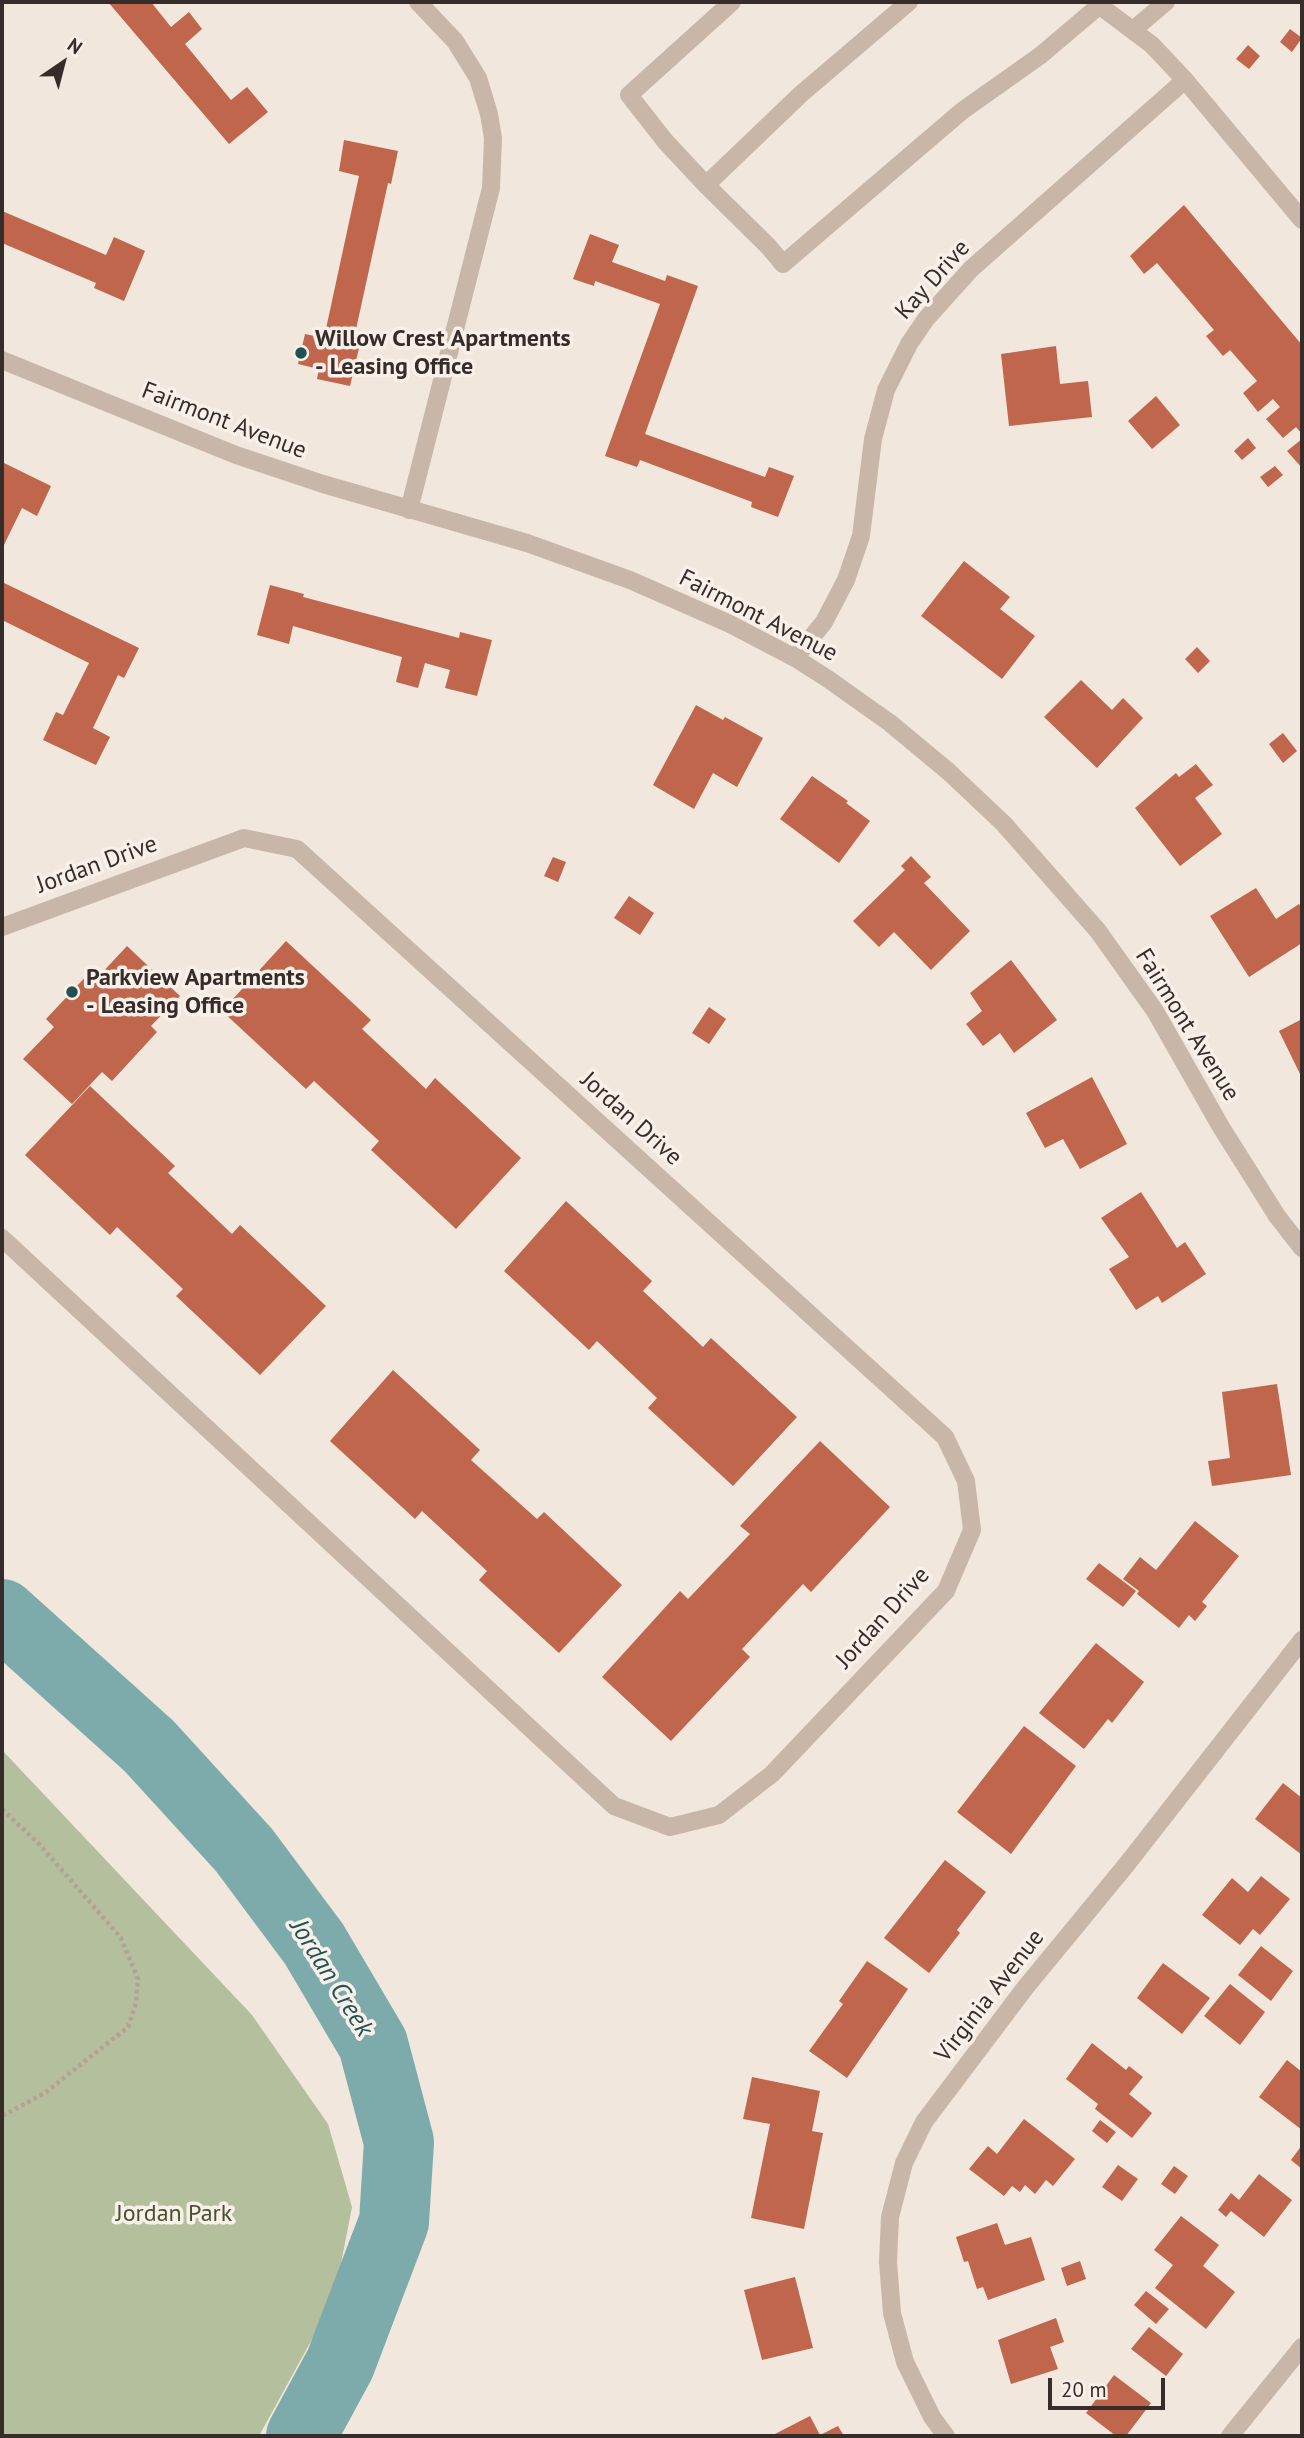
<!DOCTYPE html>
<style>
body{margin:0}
#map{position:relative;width:1304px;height:2438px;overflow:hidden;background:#f1e7dd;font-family:"PT Sans",sans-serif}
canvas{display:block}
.frame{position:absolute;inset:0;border:4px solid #362c29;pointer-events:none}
.north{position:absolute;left:28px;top:28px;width:70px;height:70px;-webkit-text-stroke:5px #f9f1e9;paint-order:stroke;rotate:35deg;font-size:19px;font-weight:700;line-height:28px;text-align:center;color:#362c29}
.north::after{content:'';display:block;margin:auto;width:24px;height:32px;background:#362c29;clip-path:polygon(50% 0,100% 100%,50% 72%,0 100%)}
.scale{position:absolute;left:1048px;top:2378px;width:117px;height:32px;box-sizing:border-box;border:4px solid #362c29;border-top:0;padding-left:9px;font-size:21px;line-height:24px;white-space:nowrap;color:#362c29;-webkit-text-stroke:5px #f9f1e9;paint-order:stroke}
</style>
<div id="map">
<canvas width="1304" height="2438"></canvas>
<div class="frame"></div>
<div class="north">N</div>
<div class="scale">20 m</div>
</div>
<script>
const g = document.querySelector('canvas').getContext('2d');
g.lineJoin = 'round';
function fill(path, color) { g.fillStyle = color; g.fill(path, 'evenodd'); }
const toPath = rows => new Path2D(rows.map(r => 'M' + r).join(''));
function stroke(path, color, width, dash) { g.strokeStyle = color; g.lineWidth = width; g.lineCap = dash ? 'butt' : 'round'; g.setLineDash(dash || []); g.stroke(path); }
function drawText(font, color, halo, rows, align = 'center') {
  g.font = font + ' "PT Sans",sans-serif'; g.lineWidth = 7; g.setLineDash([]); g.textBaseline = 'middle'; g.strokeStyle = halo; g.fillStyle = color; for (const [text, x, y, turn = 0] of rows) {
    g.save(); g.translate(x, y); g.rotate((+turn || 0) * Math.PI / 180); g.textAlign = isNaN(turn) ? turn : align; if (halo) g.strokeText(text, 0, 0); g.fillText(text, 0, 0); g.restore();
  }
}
const green = toPath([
 [2,1750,252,2015,328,2124,352,2207,334,2299,259,2436,2,2436]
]);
const river = toPath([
 [2,1614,149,1746,244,1850,314,1944,373,2044,399,2142,394,2222,340,2364,301,2436]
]);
const building = toPath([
 [108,2,151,2,171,27,189,12,202,29,185,44,231,100,247,87,268,112,229,144],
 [1290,29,1302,38,1292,52,1280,42],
 [1248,45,1260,56,1249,69,1236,59],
 [344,140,398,151,391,184,388,183,353,343,360,344,350,386,317,379,319,369,298,364,305,334,324,338,359,176,339,171],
 [1184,205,1302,345,1302,434,1296,427,1283,438,1266,419,1280,407,1273,399,1258,412,1243,393,1257,381,1230,350,1223,356,1206,336,1214,330,1157,263,1144,274,1130,256],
 [2,211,106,255,114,237,145,251,124,301,94,288,96,283,2,243],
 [590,234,619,245,612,262,665,281,667,275,698,286,645,434,765,477,769,467,794,476,778,517,751,507,752,502,640,460,637,467,605,456,660,304,595,281,594,286,573,279],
 [1056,346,1060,384,1088,381,1092,417,1009,426,1001,354],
 [1156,396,1180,425,1152,449,1128,421],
 [1248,438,1256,448,1242,460,1234,451],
 [1302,439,1302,468,1287,451],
 [2,462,51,486,37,516,22,508,2,549],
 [1275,466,1283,475,1268,487,1260,477],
 [964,561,1010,597,1000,609,1035,636,1002,679,921,616],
 [2,582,139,648,124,678,118,675,93,728,110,737,96,765,43,740,56,712,63,715,89,663,2,620],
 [270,585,304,594,303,597,459,638,460,632,492,640,477,696,445,688,450,670,425,663,418,688,396,682,402,657,293,626,289,644,257,635],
 [1197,647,1210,661,1198,673,1185,659],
 [1081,680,1112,710,1123,698,1143,718,1097,768,1044,717],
 [696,705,723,720,725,717,763,738,737,787,713,773,694,809,653,785],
 [1283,733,1297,751,1283,763,1269,744],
 [1196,764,1213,785,1195,798,1222,834,1180,866,1135,808,1176,773,1179,777],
 [812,776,848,801,846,803,870,821,839,863,780,819],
 [911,856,931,877,924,883,970,931,931,970,894,932,879,947,853,921,905,870,901,866],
 [553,857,566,862,558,882,544,876],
 [1256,888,1276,919,1299,904,1302,909,1302,943,1249,977,1210,916],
 [629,896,654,913,640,935,614,918],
 [286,941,371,1020,362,1029,426,1089,435,1078,521,1158,456,1229,371,1150,379,1141,314,1081,306,1089,222,1011],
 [127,946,180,996,151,1026,157,1032,112,1081,102,1072,72,1104,23,1059,54,1027,46,1019,91,971,98,977],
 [1011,960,1057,1020,1014,1053,1000,1033,983,1046,966,1024,982,1011,970,993],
 [709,1007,726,1019,709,1044,692,1033],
 [1302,1019,1302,1078,1279,1031],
 [1092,1077,1127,1144,1080,1169,1063,1139,1045,1148,1026,1113],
 [90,1086,175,1166,168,1173,232,1234,240,1225,326,1306,260,1375,176,1296,183,1289,117,1227,110,1235,25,1155],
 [1141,1192,1177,1248,1185,1242,1206,1274,1162,1303,1158,1296,1136,1310,1109,1269,1129,1257,1101,1218],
 [566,1201,652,1281,643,1291,703,1347,711,1338,797,1417,733,1486,648,1408,657,1398,597,1341,589,1350,504,1271],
 [393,1370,480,1450,471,1460,537,1519,544,1512,622,1585,559,1653,479,1580,487,1571,422,1511,415,1519,330,1441],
 [1277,1384,1291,1475,1212,1486,1208,1461,1230,1458,1222,1392],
 [820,1441,890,1507,811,1592,803,1584,742,1649,750,1657,671,1741,602,1677,680,1591,688,1599,750,1534,740,1526],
 [1195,1521,1239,1556,1202,1602,1207,1606,1195,1621,1189,1615,1179,1628,1137,1594,1139,1591,1123,1579,1140,1557,1156,1570],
 [1099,1563,1136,1591,1123,1607,1086,1579],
 [1096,1643,1144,1682,1112,1723,1108,1719,1084,1749,1039,1713],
 [1024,1726,1076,1766,1011,1854,957,1812],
 [1283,1783,1302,1798,1302,1855,1255,1819],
 [945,1860,986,1892,957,1930,960,1933,929,1973,884,1938],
 [1261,1876,1290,1899,1260,1935,1253,1929,1240,1945,1202,1915,1232,1878,1248,1892],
 [1261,1946,1293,1971,1271,2001,1238,1975],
 [867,1961,908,1989,847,2078,809,2051,843,2004,839,2001],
 [1163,1963,1210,1998,1182,2034,1137,1998],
 [1230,1984,1265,2012,1240,2045,1204,2016],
 [1092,2043,1126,2070,1129,2066,1143,2077,1129,2094,1152,2113,1132,2138,1095,2109,1098,2104,1066,2079],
 [1287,2060,1302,2072,1302,2130,1259,2097],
 [752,2077,820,2091,812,2131,823,2133,804,2229,751,2218,770,2124,743,2119],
 [1024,2119,1075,2159,1053,2186,1046,2180,1035,2194,1025,2185,1020,2192,1012,2186,1004,2196,969,2169,988,2146,997,2154],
 [1100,2120,1116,2132,1107,2143,1092,2131],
 [1302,2145,1302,2169,1291,2160],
 [1118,2165,1138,2179,1122,2201,1102,2187],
 [1174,2166,1188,2176,1175,2194,1161,2184],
 [1259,2174,1292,2200,1264,2237,1231,2211,1226,2217,1218,2210,1231,2193,1239,2200],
 [1181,2216,1219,2245,1203,2266,1235,2292,1206,2329,1155,2288,1173,2265,1154,2250],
 [997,2223,1005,2245,1031,2237,1045,2280,988,2300,983,2287,977,2289,968,2261,964,2262,956,2237],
 [1080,2261,1086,2279,1067,2286,1061,2268],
 [795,2277,813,2348,762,2360,744,2290],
 [1146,2291,1169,2309,1156,2324,1134,2305],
 [1056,2318,1064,2342,1050,2347,1058,2369,1011,2384,998,2340],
 [1149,2327,1183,2354,1166,2376,1131,2349],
 [1114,2375,1151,2403,1126,2436,1116,2436,1086,2413],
 [810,2416,820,2435,838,2426,844,2436,771,2436]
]);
const path = toPath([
 [2,1809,40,1845,121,1938,138,1979,136,2003,128,2027,45,2093,2,2116]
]);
const minor = toPath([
 [909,2,801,94,706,185,769,247,783,264,962,111,1041,55,1100,5],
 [1095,2,1152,45,1185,80,1302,220],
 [1133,30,1166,2],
 [706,185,665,141,629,95,732,2],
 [2,360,236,455,323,484,527,543,630,580,730,624,795,658,828,679,890,723,949,772,1004,824,1098,931,1155,1011,1221,1127,1277,1216,1302,1248],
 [409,510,491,188,493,138,489,114,478,78,455,41,418,2],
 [795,658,824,622,846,580,861,536,873,439,886,390,909,344,926,319,971,269,1185,80],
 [2,927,244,838,297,849,945,1437,966,1481,972,1530,946,1591,772,1774,719,1815,670,1827,614,1806,2,1238],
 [946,2436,932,2417,905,2362,892,2313,888,2262,890,2217,904,2163,924,2122,1025,1988,1127,1864,1302,1640],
 [1230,2436,1302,2347]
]);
const markers = [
 [301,353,7,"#205255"],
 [72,992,7,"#205255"]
];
const streetNames = [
 ["Kay Drive",933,280,-48],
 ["Fairmont Avenue",224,421,21],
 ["Fairmont Avenue",758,616,27],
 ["Jordan Drive",97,865,-20],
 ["Fairmont Avenue",1187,1025,58],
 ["Jordan Drive",631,1119,42],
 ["Jordan Drive",883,1618,-48],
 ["Virginia Avenue",990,1996,-52]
];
const poiNames = [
 ["Willow Crest Apartments",315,339],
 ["- Leasing Office",315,367],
 ["Parkview Apartments",86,978],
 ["- Leasing Office",86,1006]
];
const parkNames = [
 ["Jordan Park",174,2214]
];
const waterNames = [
 ["Jordan Creek",331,1978,58]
];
fill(green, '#b4bf9d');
stroke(river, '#7dabac', 70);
fill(building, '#bf664c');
stroke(path, '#b4a193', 4.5, [3.5, 3.5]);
stroke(minor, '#c8b7a9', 18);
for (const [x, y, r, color] of markers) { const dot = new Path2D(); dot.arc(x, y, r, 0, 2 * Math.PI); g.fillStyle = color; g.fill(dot); stroke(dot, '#f9f1e9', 2.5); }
drawText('24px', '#362c29', '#f9f1e9', streetNames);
drawText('bold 24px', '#362c29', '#f9f1e9', poiNames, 'left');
drawText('24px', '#46522e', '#f9f1e9', parkNames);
drawText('italic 26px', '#205255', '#f9f1e9', waterNames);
</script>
